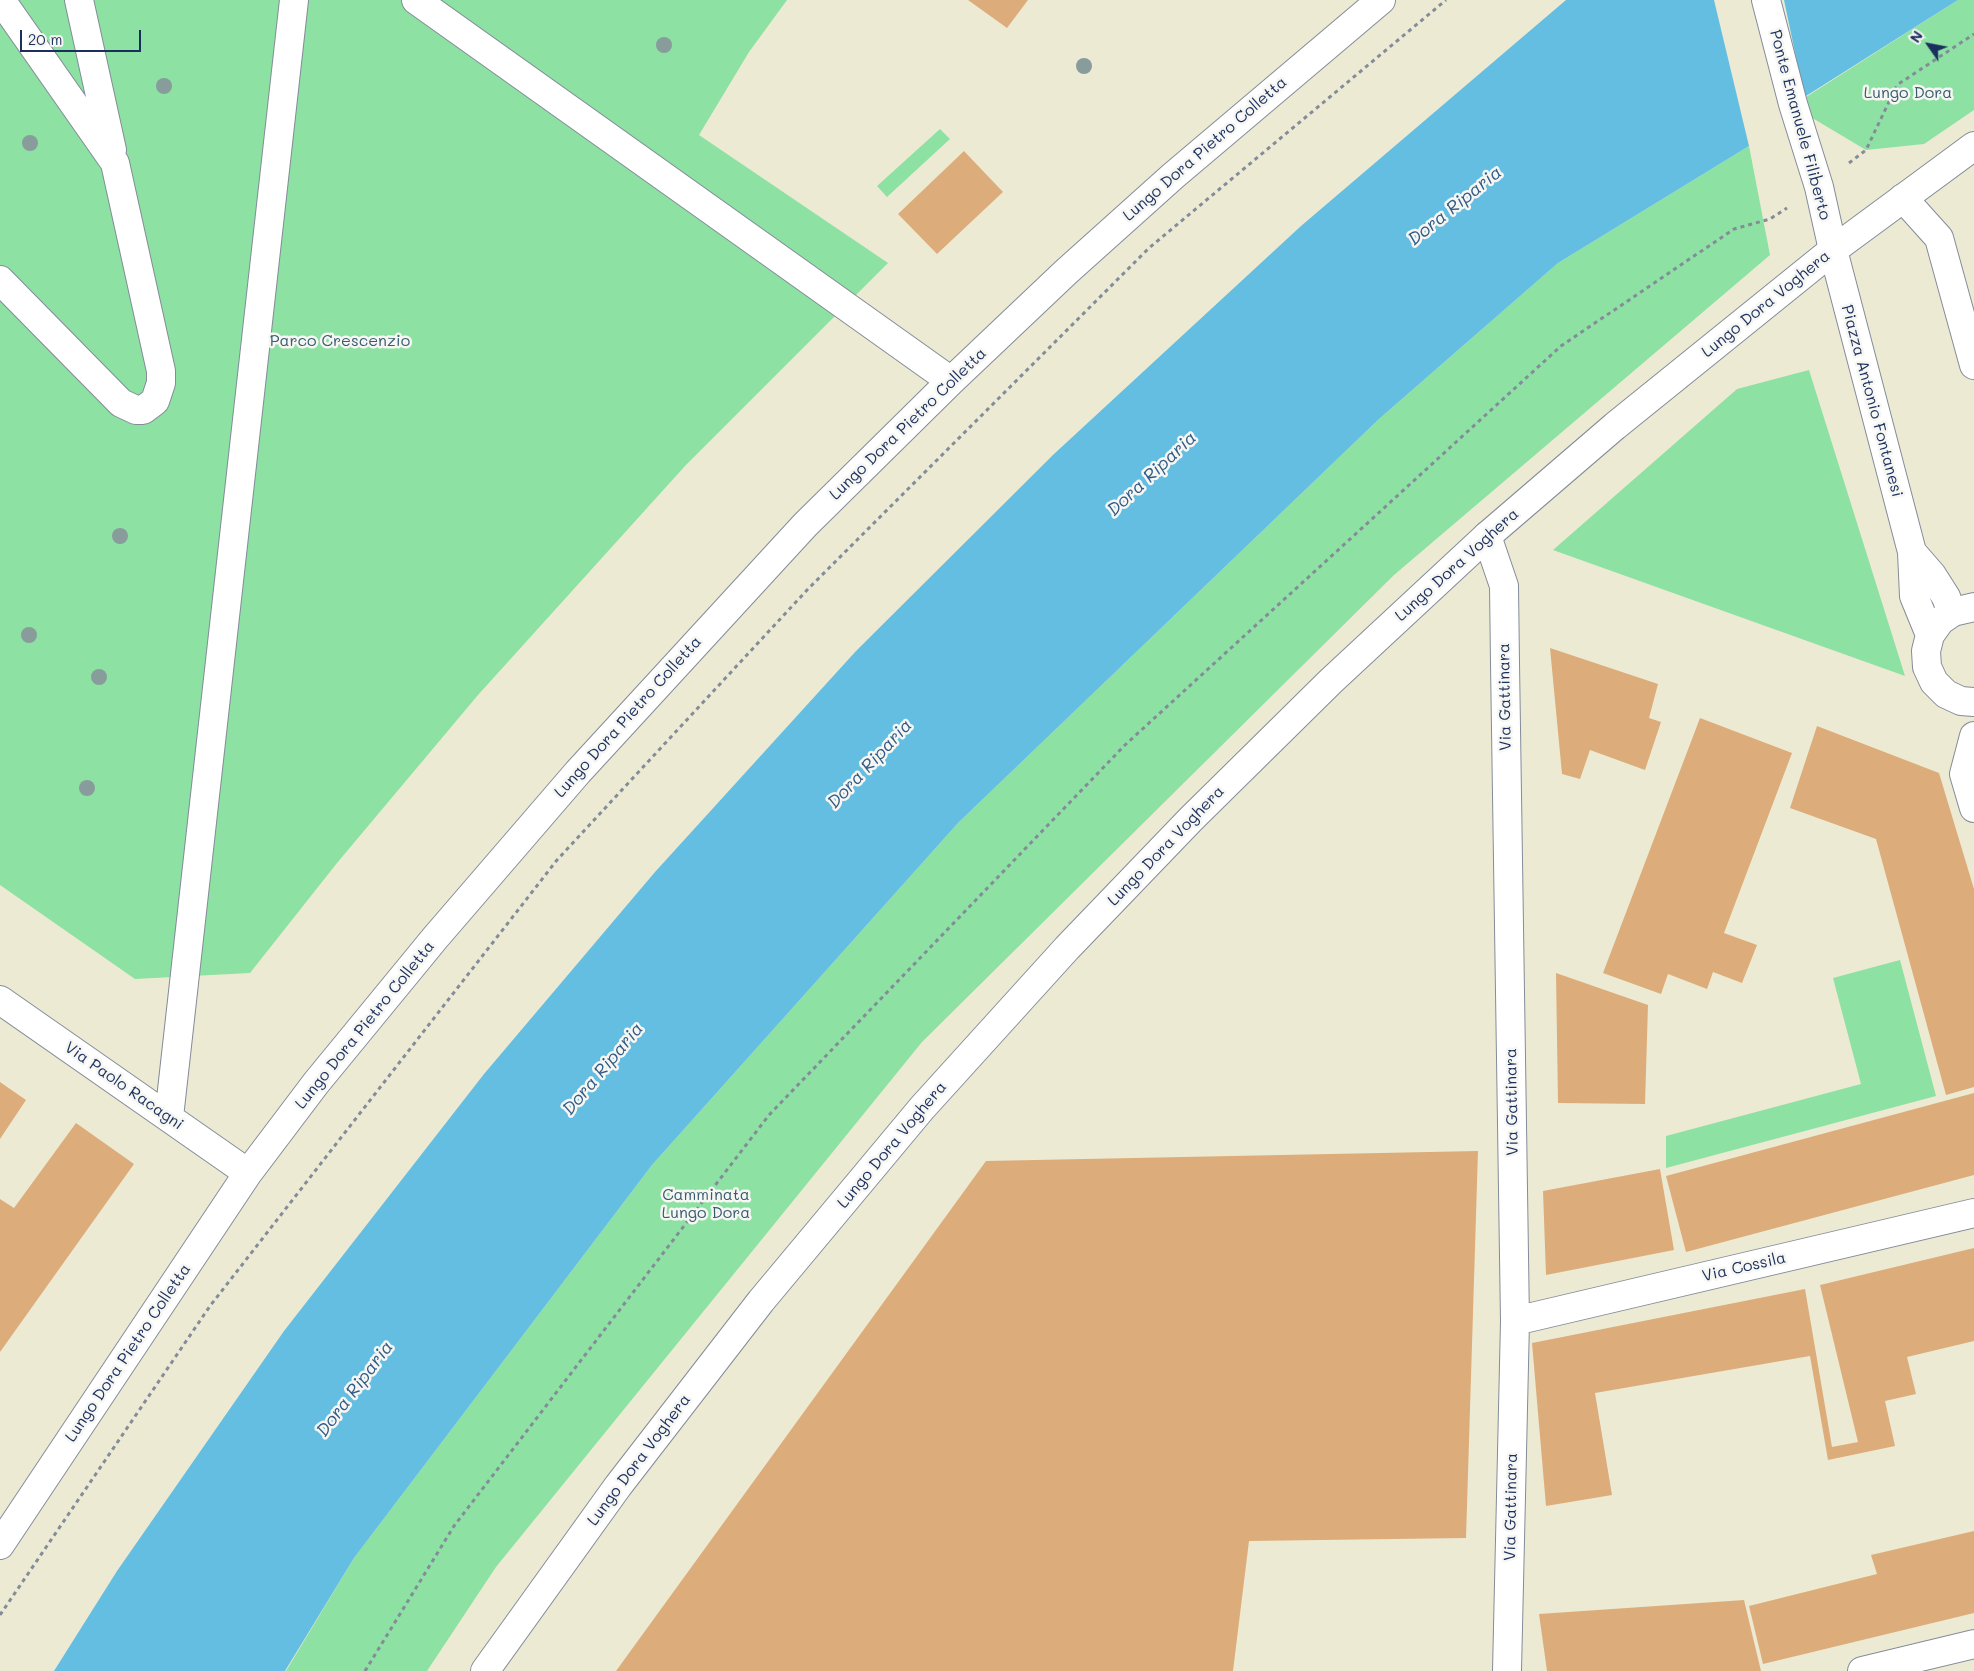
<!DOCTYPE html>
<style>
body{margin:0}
#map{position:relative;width:1974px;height:1671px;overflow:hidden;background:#edead4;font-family:Mali,sans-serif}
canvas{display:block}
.north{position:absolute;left:1904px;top:20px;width:50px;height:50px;-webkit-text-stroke:4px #f6f6f2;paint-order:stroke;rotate:303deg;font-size:14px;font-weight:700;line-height:20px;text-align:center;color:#1b2f5e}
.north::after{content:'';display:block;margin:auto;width:18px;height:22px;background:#1b2f5e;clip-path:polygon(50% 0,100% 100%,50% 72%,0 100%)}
.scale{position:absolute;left:20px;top:30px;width:121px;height:22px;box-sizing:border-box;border:2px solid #1b2f5e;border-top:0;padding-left:6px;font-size:15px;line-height:18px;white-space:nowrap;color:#1b2f5e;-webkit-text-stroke:4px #f6f6f2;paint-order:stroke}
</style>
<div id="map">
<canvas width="1974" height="1671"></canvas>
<div class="north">N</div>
<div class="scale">20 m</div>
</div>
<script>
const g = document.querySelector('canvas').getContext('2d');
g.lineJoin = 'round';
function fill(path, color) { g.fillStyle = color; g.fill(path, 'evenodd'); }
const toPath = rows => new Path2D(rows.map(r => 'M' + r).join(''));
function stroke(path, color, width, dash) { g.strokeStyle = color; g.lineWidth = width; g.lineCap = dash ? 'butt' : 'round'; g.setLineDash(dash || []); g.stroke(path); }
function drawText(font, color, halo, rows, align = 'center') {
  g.font = font + ' Mali,sans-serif'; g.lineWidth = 5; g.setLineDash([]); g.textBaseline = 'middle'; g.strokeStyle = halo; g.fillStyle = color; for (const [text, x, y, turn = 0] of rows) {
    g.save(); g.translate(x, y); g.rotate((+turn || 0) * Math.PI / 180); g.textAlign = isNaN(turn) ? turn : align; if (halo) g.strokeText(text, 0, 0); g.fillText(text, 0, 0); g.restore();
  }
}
const green = toPath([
 [0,0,787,0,749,52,699,135,888,263,685,466,478,695,337,863,250,973,135,979,0,885],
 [1958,0,1974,0,1974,110,1924,144,1866,150,1809,116,1806,97],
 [940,129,950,139,887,197,877,186],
 [1749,146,1770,255,1394,575,922,1042,496,1567,427,1671,286,1671,354,1558,652,1165,958,823,1379,419,1558,263],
 [1809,370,1905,676,1553,550,1737,389],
 [1900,960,1936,1096,1666,1168,1666,1136,1861,1084,1833,978]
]);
const water = toPath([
 [1566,0,1958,0,1806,96,1749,146,1558,263,1379,419,958,823,652,1165,354,1558,285,1671,54,1671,117,1571,284,1331,484,1074,655,872,856,651,1054,454,1301,226]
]);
const pier = toPath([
 [1714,0,1784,0,1805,100,1758,142,1749,146]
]);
const building = toPath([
 [968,0,1028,0,1007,28],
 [964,151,1003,192,937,254,898,214],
 [1550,648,1658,684,1649,718,1661,722,1645,770,1590,750,1580,779,1562,774],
 [1700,718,1792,753,1724,933,1757,945,1742,983,1713,972,1707,989,1668,974,1661,994,1603,973],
 [1817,726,1939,773,1974,889,1974,1087,1946,1095,1876,839,1790,808],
 [1556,973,1648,1005,1645,1104,1558,1103],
 [0,1082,26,1100,0,1139],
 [1974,1093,1974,1175,1686,1252,1666,1176],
 [76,1123,134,1164,0,1352,0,1199,14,1208],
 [1478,1151,1466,1538,1249,1541,1233,1671,616,1671,986,1161],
 [1660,1169,1674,1250,1546,1275,1543,1191],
 [1974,1248,1974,1341,1907,1357,1916,1394,1885,1401,1895,1446,1828,1460,1810,1356,1595,1393,1612,1495,1546,1506,1532,1343,1805,1289,1832,1447,1858,1442,1820,1285],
 [1974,1531,1974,1613,1763,1664,1749,1606,1877,1574,1871,1555],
 [1744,1600,1761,1671,1547,1671,1539,1614]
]);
const path = toPath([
 [1849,163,1866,150,1897,85,1974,34],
 [0,1615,210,1306,557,860,808,589,1149,248,1446,0],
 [365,1671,454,1526,769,1115,1125,745,1561,346,1734,229,1770,219,1787,208]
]);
const minor = toPath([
 [79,0,112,150],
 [416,0,951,381],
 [1766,0,1793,104,1819,187,1833,250,1912,552,1914,596,1930,635],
 [1903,198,1939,238,1974,365],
 [0,280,121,403,136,410,143,410,155,401,161,383,161,371,115,163,1,0],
 [1487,536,1504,586,1505,663,1515,1321,1507,1671],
 [1912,552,1932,575,1946,597,1952,613],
 [1974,607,1953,612,1940,621,1930,635,1926,651,1927,667,1934,682,1946,694,1961,701,1974,702],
 [1974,736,1964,774,1974,808],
 [0,1000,248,1173],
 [169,1117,294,0],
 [1515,1321,1974,1213],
 [0,1545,248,1173,316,1083,435,938,578,772,805,525,951,381,1066,272,1173,176,1381,0],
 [1862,1671,1974,1644]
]);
const tertiary = toPath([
 [485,1671,618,1486,761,1301,922,1108,1067,948,1191,819,1331,681,1487,536,1615,426,1833,250,1974,146]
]);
const trees = [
 [664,45],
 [1084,66],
 [164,86],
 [30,143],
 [120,536],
 [29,635],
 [99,677],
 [87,788]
];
const parkNames = [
 ["Lungo Dora",1908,93],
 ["Parco Crescenzio",340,341],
 ["Camminata",706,1195],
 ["Lungo Dora",706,1213]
];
const streetNames = [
 ["Ponte Emanuele Filiberto",1800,125,75],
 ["Lungo Dora Pietro Colletta",1205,149,-41],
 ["Lungo Dora Voghera",1766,304,-39],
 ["Piazza Antonio Fontanesi",1872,401,75],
 ["Lungo Dora Pietro Colletta",908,424,-44],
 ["Lungo Dora Voghera",1457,565,-42],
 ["Via Gattinara",1505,697,-91],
 ["Lungo Dora Pietro Colletta",628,717,-48],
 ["Lungo Dora Voghera",1166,846,-46],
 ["Lungo Dora Pietro Colletta",365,1025,-51],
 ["Via Paolo Racagni",124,1086,35],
 ["Via Gattinara",1512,1102,-91],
 ["Lungo Dora Voghera",892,1145,-50],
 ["Via Cossila",1744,1267,-13],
 ["Lungo Dora Pietro Colletta",128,1353,-56],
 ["Lungo Dora Voghera",639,1460,-53],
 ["Via Gattinara",1511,1507,-89]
];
const waterNames = [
 ["Dora Riparia",1455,206,-39],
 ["Dora Riparia",1152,474,-43],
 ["Dora Riparia",870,764,-47],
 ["Dora Riparia",603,1069,-50],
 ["Dora Riparia",355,1389,-53]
];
fill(green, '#8ce1a3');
fill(water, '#64bee2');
fill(pier, '#edead4');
fill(building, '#dcad7a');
stroke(minor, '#848c99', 30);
stroke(tertiary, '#848c99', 30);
stroke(path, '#848c99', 3, [4, 4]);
stroke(minor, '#fff', 28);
stroke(tertiary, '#fff', 28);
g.fillStyle = '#899c9c';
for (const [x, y] of trees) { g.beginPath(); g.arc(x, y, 8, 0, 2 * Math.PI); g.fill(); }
drawText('16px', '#375c6f', '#f6f6f2', parkNames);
drawText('16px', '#1b2f5e', '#f6f6f2', streetNames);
drawText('italic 18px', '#315a86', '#f6f6f2', waterNames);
</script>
